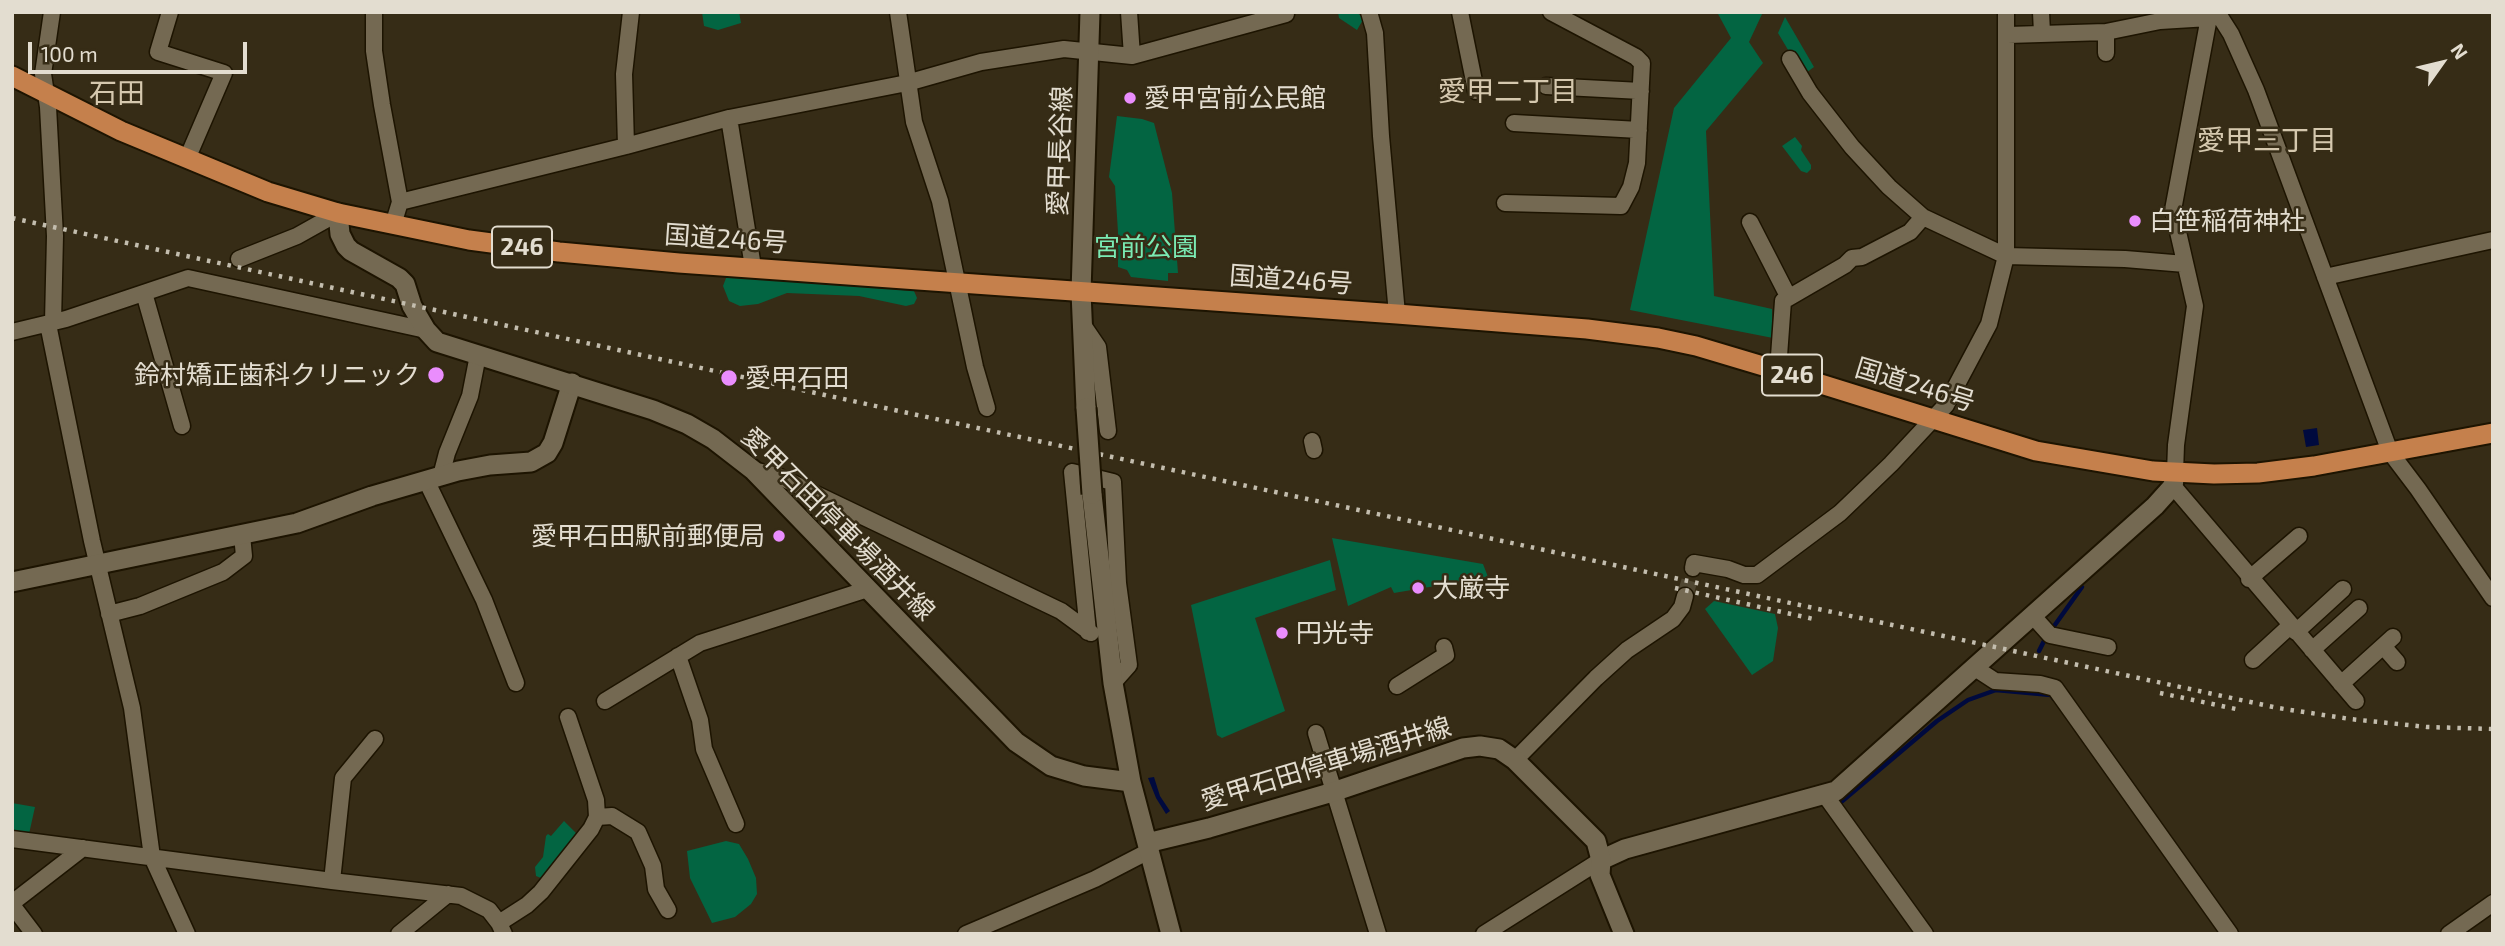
<!DOCTYPE html>
<meta charset="utf-8">
<style>
body{margin:0}
#map{position:relative;width:2505px;height:946px;overflow:hidden;background:#362c16;font-family:"Exo 2",sans-serif}
canvas{display:block}
.frame{position:absolute;inset:0;border:14px solid #e3ddd0;pointer-events:none}
.north{position:absolute;left:2407px;top:28px;width:70px;height:70px;-webkit-text-stroke:5px #362c16;paint-order:stroke;rotate:56deg;font-size:19px;font-weight:700;line-height:28px;text-align:center;color:#e3ddd0}
.north::after{content:'';display:block;margin:auto;width:24px;height:32px;background:#e3ddd0;clip-path:polygon(50% 0,100% 100%,50% 72%,0 100%)}
.scale{position:absolute;left:28px;top:42px;width:219px;height:32px;box-sizing:border-box;border:4px solid #e3ddd0;border-top:0;padding-left:9px;font-size:21px;line-height:24px;white-space:nowrap;color:#e3ddd0;-webkit-text-stroke:5px #362c16;paint-order:stroke}
</style>
<div id="map">
<canvas width="2505" height="946"></canvas>
<div class="frame"></div>
<div class="north">N</div>
<div class="scale">100 m</div>
</div>
<script>
const g = document.querySelector('canvas').getContext('2d');
g.lineJoin = 'round';
function fill(path, color) { g.fillStyle = color; g.fill(path, 'evenodd'); }
const toPath = rows => new Path2D(rows.map(r => 'M' + r).join(''));
function stroke(path, color, width, dash) { g.strokeStyle = color; g.lineWidth = width; g.lineCap = dash ? 'butt' : 'round'; g.setLineDash(dash || []); g.stroke(path); }
function drawText(font, color, halo, rows, align = 'center') {
  g.font = font + ' "Exo 2","Noto Sans JP",sans-serif'; g.lineWidth = 5; g.setLineDash([]); g.textBaseline = 'middle'; g.strokeStyle = halo; g.fillStyle = color; for (const [text, x, y, turn = 0] of rows) {
    g.save(); g.translate(x, y); g.rotate((+turn || 0) * Math.PI / 180); g.textAlign = isNaN(turn) ? turn : align; if (halo) g.strokeText(text, 0, 0); g.fillText(text, 0, 0); g.restore();
  }
}
const green = toPath([
 [702,12,739,12,741,23,718,30,704,26],
 [1338,12,1356,12,1364,18,1357,30,1339,18],
 [1717,12,1763,12,1749,42,1763,63,1706,131,1714,296,1772,309,1773,338,1630,310,1674,108,1731,38],
 [1785,17,1814,67,1803,75,1778,33],
 [1117,116,1142,119,1154,123,1172,193,1178,273,1168,273,1168,281,1131,277,1127,270,1118,267,1118,232,1115,186,1109,177],
 [1795,137,1802,146,1801,150,1811,165,1811,169,1807,173,1801,171,1782,146],
 [733,276,914,291,917,298,914,304,906,306,859,296,787,293,758,304,740,306,729,301,723,286,726,278],
 [1332,538,1483,564,1488,577,1394,593,1391,587,1348,606],
 [1330,560,1336,590,1255,618,1285,711,1222,738,1217,735,1191,605],
 [1714,601,1775,614,1778,628,1773,661,1752,675,1705,609],
 [12,803,35,807,29,834,12,831],
 [564,821,578,835,541,878,536,876,535,867,543,857,546,836,548,834,551,836],
 [726,841,739,844,748,859,756,878,757,894,751,904,735,917,712,923,690,878,687,851]
]);
const water = toPath([
 [2317,428,2319,445,2306,447,2303,430],
 [1154,777,1160,796,1170,811,1166,814,1156,798,1148,778]
]);
const stream = toPath([
 [2052,629,2082,587],
 [2039,651,2045,639],
 [1840,803,1937,721,1968,700,1996,690,2051,695,2054,699]
]);
const minorTunnel = toPath([
 [1685,596,1693,568]
]);
const minor = toPath([
 [52,12,43,74,48,107,55,236,53,322],
 [170,12,158,52,224,73,187,159],
 [374,12,374,51,382,105,400,202],
 [898,12,914,122,940,201,975,367,987,408],
 [1129,12,1132,56],
 [1369,12,1375,33,1381,136,1397,314],
 [1460,12,1476,91],
 [2041,12,2042,33],
 [2217,12,2231,34,2256,90,2390,452,2418,489,2493,598],
 [2008,35,2106,32,2160,21,2209,18],
 [2106,53,2106,32],
 [1790,59,1810,93,1852,147,1889,187,1923,217,2006,256,2125,259,2185,264],
 [1546,86,1641,91],
 [729,118,753,267],
 [1514,123,1639,130],
 [626,146,624,74,631,12],
 [1505,203,1621,206,1631,187,1637,163,1642,63,1636,57,1551,12],
 [1750,222,1788,296],
 [393,225,400,202,626,146,729,118,907,83,981,62,1064,49,1132,56,1286,14],
 [239,259,297,236,338,213],
 [2325,277,2493,240],
 [144,293,182,426],
 [48,324,92,541,132,708,152,857,187,934],
 [1083,325,1098,347,1108,431],
 [12,332,66,319,188,278,426,330],
 [1778,370,1783,301,1845,265,1852,258,1862,257,1910,232,1923,217],
 [1312,441,1314,450],
 [753,470,778,476,1061,611,1091,633],
 [2175,473,2176,445,2195,306,2173,210,2210,12],
 [441,476,447,453,470,396,478,355],
 [426,480,484,600,516,683],
 [2173,486,2356,701],
 [1693,568,1694,563,1728,569,1744,575,1757,575,1840,513,1891,464,1946,405,1989,324,2006,256,2006,12],
 [2249,579,2299,536],
 [109,614,140,606,223,572,244,556,242,535],
 [2033,616,2050,635,2108,647],
 [1088,632,1072,472,1113,482,1118,583,1129,665,1113,683],
 [2296,632,2343,589],
 [2383,646,2397,662],
 [2312,650,2359,608],
 [678,656,700,720,704,749,736,824],
 [2253,660,2290,626],
 [1975,668,1995,681,2040,684,2055,688,2230,934],
 [2341,684,2393,637],
 [1397,686,1446,655,1444,647],
 [605,701,700,643,868,589],
 [1316,733,1378,934],
 [1515,760,1596,678,1627,650,1673,619,1682,607,1685,596],
 [1825,795,1925,934],
 [597,817,612,816,638,832,653,866,656,889,668,910],
 [12,839,332,881,461,896,489,910,499,923,504,934],
 [332,881,343,778,375,739],
 [12,903,83,848],
 [12,905,34,934],
 [499,923,527,905,541,892,591,829,597,817,596,800,568,717],
 [399,934,448,894],
 [966,934,1095,879,1149,851],
 [1484,934,1601,860],
 [2449,934,2493,903]
]);
const tertiary = toPath([
 [1081,292,1090,12],
 [12,582,297,523,372,496,458,471,490,465,531,462,547,453,553,443,572,383],
 [1601,860,1625,849,1836,791,2155,506,2173,486,2175,473]
]);
const secondary = toPath([
 [338,213,340,234,346,246,351,251,399,278,405,284,412,306,426,330,437,342,653,410,687,424,713,439,753,470,1016,742,1051,766,1084,776,1131,782],
 [1081,292,1086,408],
 [1092,494,1113,683,1131,782,1171,934],
 [1147,843,1209,828,1333,792,1463,748,1480,746,1499,749,1515,760,1596,841,1601,860,1600,875,1624,934]
]);
const trunk = toPath([
 [12,76,121,131,268,192,338,213,469,240,559,252,679,263,1397,314,1587,329,1658,338,1696,346,1763,366,2036,451,2153,471,2214,474,2258,473,2314,466,2493,433]
]);
const rail = toPath([
 [12,218,871,405,2278,708,2350,719,2427,727,2493,729],
 [1675,588,1818,620],
 [2160,693,2236,709]
]);
const secondaryBridge = toPath([
 [1086,408,1092,494]
]);
const markers = [
 [1130,98,7,"#ea8dfd"],
 [2135,221,7,"#ea8dfd"],
 [436,375,9,"#ea8dfd"],
 [729,378,9,"#ea8dfd"],
 [779,536,7,"#ea8dfd"],
 [1418,588,7,"#ea8dfd"],
 [1282,633,7,"#ea8dfd"]
];
const shields = [
 [522,247,60],
 [1792,375,60]
];
const shieldNames = [
 ["246",522,247],
 ["246",1792,375]
];
const poiNames = [
 ["愛甲宮前公民館",1144,98],
 ["白笹稲荷神社",2149,221],
 ["鈴村矯正歯科クリニック",420,375,"right"],
 ["愛甲石田",745,378],
 ["愛甲石田駅前郵便局",765,536,"right"],
 ["大厳寺",1432,588],
 ["円光寺",1296,633]
];
const streetNames = [
 ["愛甲長谷線",1060,151,-88],
 ["国道246号",726,239,4],
 ["国道246号",1291,280,4],
 ["国道246号",1915,385,17],
 ["愛甲石田停車場酒井線",838,524,45],
 ["愛甲石田停車場酒井線",1326,764,-17]
];
const parkNames = [
 ["宮前公園",1146,247]
];
const neighbourhoodNames = [
 ["愛甲二丁目",1508,92],
 ["石田",117,94],
 ["愛甲三丁目",2267,141]
];
fill(green, '#036542');
fill(water, '#000a3e');
stroke(stream, '#000a3e', 4.5);
stroke(minorTunnel, '#504732', 16, [16, 8]);
stroke(minor, '#1d1401', 19);
stroke(tertiary, '#1d1401', 23);
stroke(secondary, '#1d1401', 23);
stroke(trunk, '#1d1401', 23);
stroke(minor, '#746952', 16);
stroke(tertiary, '#746952', 19);
stroke(secondary, '#746952', 19);
stroke(trunk, '#c5804c', 19);
stroke(rail, '#c3bdae', 4.5, [3.5, 7]);
stroke(secondaryBridge, '#1d1401', 23, []);
stroke(secondaryBridge, '#746952', 19);
for (const [x, y, r, color] of markers) { const dot = new Path2D(); dot.arc(x, y, r, 0, 2 * Math.PI); g.fillStyle = color; g.fill(dot); stroke(dot, '#362c16', 2.5); }
for (const [x, y, w] of shields) { const box = new Path2D(); box.roundRect(x - w / 2, y - 20.5, w, 41, 5); g.fillStyle = '#362c16'; g.fill(box); stroke(box, '#e3ddd0', 2); }
drawText('bold 24px', '#e3ddd0', null, shieldNames);
drawText('26px', '#e3ddd0', '#362c16', poiNames, 'left');
drawText('26px', '#e3ddd0', '#362c16', streetNames);
drawText('26px', '#7aebb4', '#362c16', parkNames);
drawText('28px', '#d5c8ae', '#362c16', neighbourhoodNames);
</script>
